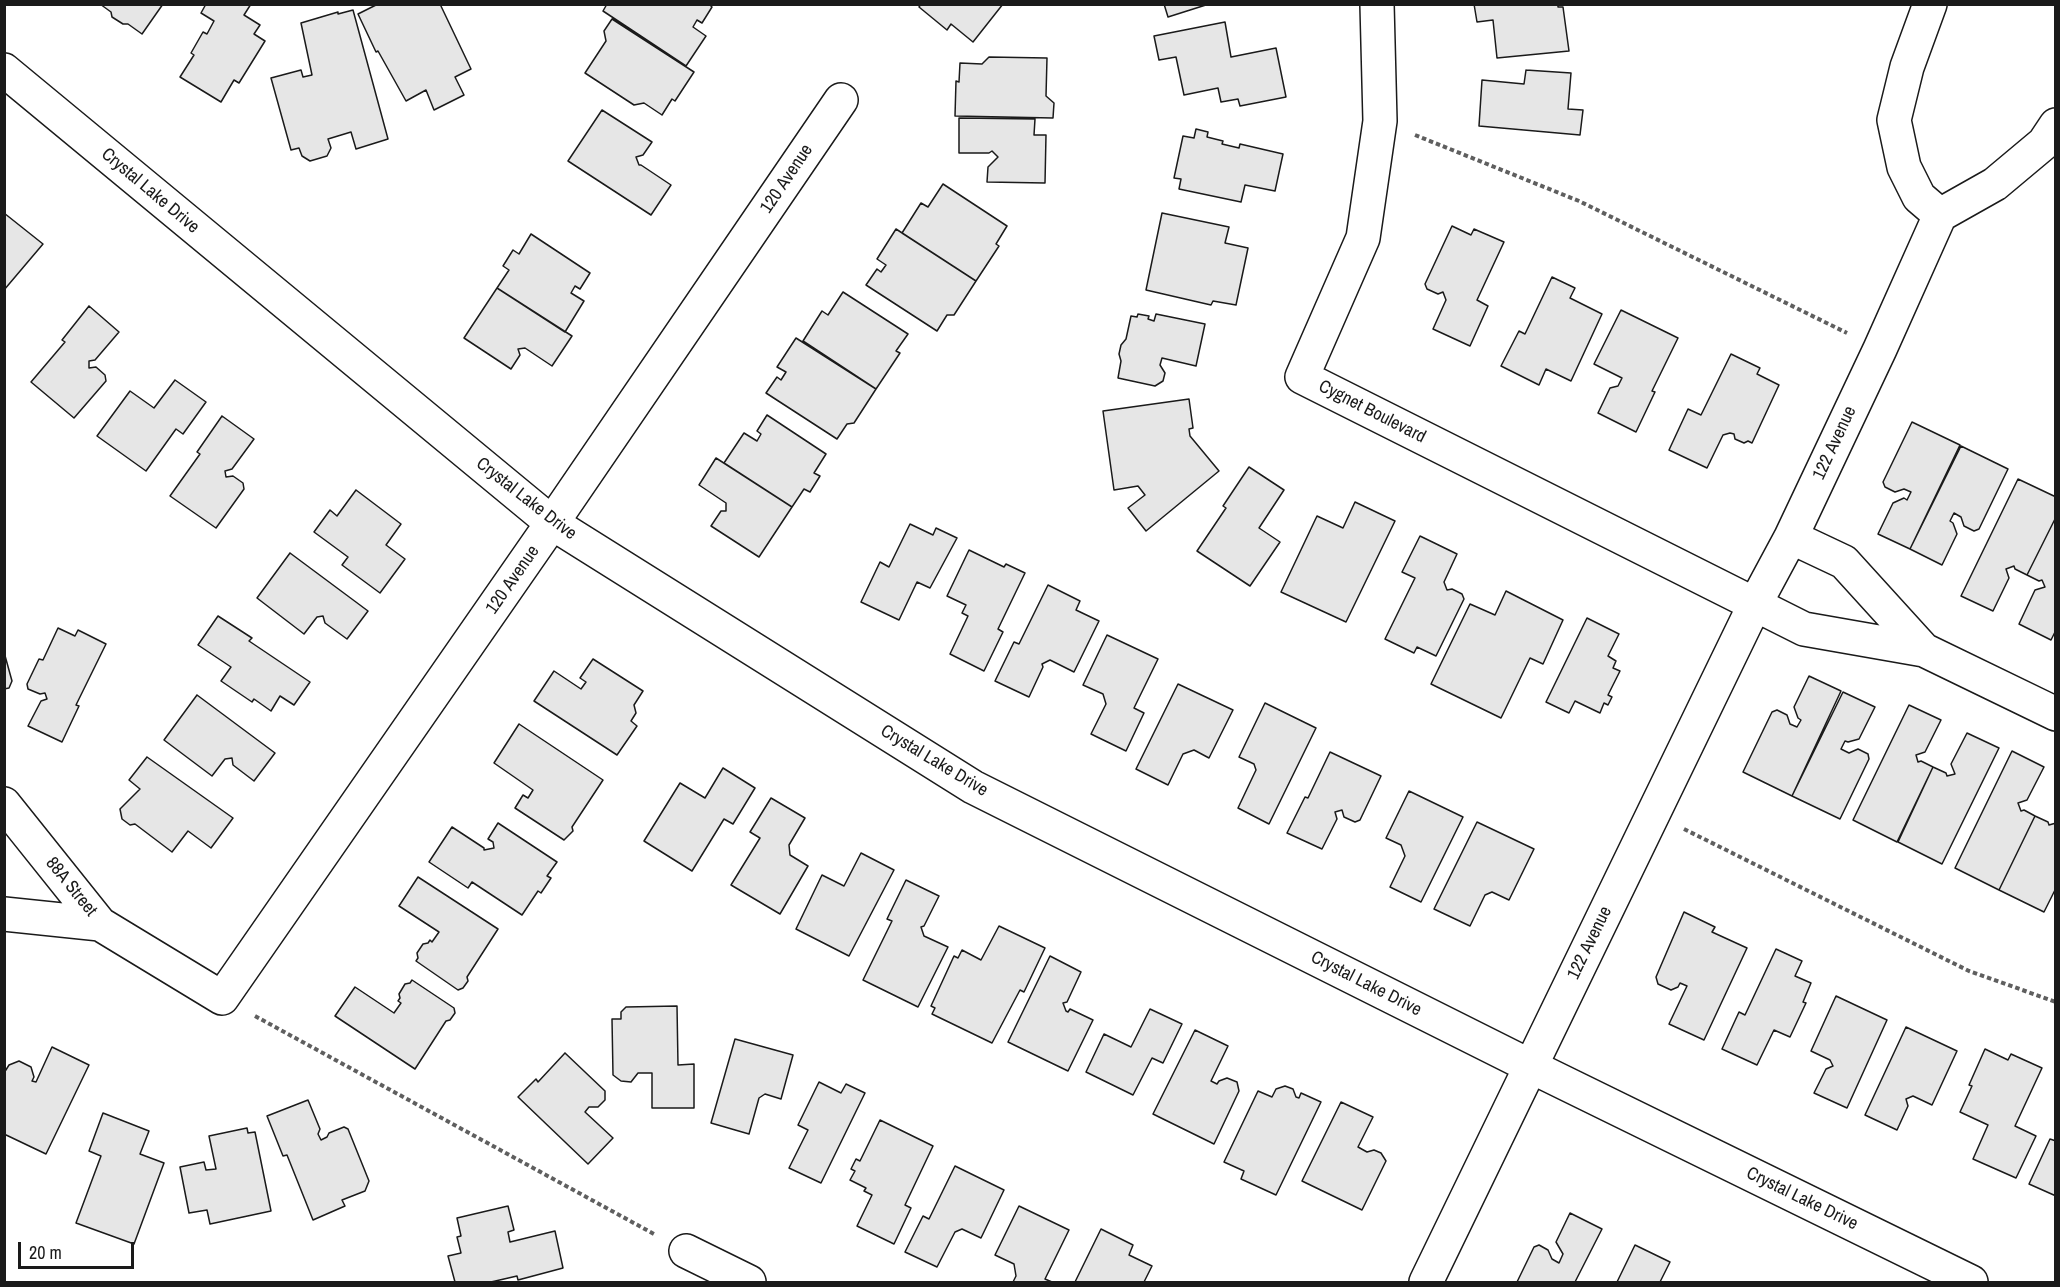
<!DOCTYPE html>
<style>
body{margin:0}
#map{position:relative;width:2060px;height:1287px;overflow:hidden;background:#fff;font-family:"Archivo Narrow",sans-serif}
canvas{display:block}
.frame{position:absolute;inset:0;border:6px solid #1a1a1a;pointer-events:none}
.scale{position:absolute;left:18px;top:1242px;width:116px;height:27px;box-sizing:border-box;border:3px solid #1a1a1a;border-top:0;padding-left:8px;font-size:18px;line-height:21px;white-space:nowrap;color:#1a1a1a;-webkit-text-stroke:4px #fff;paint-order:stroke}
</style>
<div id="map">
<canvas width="2060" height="1287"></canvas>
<div class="frame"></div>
<div class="scale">20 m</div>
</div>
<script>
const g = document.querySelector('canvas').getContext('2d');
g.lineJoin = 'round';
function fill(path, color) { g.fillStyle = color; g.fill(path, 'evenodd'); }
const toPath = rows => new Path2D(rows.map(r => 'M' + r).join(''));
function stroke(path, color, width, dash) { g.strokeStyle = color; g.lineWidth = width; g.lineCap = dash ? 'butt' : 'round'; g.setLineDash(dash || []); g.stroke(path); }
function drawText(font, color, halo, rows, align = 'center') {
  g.font = font + ' "Archivo Narrow",sans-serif'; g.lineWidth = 4.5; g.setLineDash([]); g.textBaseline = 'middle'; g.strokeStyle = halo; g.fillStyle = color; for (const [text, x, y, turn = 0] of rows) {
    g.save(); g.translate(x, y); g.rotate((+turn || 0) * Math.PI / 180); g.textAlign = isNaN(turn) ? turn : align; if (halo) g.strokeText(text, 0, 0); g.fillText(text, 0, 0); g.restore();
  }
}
const building = toPath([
 [100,4,163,4,142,34,128,24,123,24,112,17,111,12,100,4],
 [206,4,251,4,244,15,260,25,254,34,265,41,239,83,234,80,221,102,180,77,194,55,191,53,203,32,207,34,214,21,201,13,206,4],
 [378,4,440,4,471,69,455,77,464,95,434,110,426,90,406,101,378,51,376,52,358,14,378,4],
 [607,4,709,4,712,7,702,23,697,20,693,27,706,36,686,66,603,11,607,4],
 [921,4,1003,4,973,42,951,24,947,30,919,7,921,4],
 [1164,4,1209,4,1168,17,1164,4],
 [1474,4,1558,4,1558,7,1563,7,1569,51,1497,58,1493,20,1477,22,1474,4],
 [353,10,388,139,356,149,351,132,328,139,331,148,327,156,310,161,302,156,299,148,291,150,271,78,301,70,303,77,312,75,301,23,338,12,338,14,353,10],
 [612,19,694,72,675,101,672,99,662,115,644,103,634,105,585,73,606,41,604,31,612,19],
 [1225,22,1231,57,1276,48,1286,97,1240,106,1238,99,1221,102,1218,88,1184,95,1176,57,1159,60,1154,36,1225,22],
 [989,57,1047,58,1046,96,1054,103,1053,118,955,116,956,81,959,82,960,63,982,64,989,57],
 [1526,70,1571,73,1568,109,1583,110,1580,135,1479,126,1482,80,1524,84,1526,70],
 [602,110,652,142,643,155,636,157,639,165,641,165,671,185,651,215,568,161,602,110],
 [959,118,1035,119,1034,135,1046,135,1045,183,987,182,988,167,998,157,992,151,989,153,959,153,959,118],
 [1196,129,1208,132,1207,137,1223,141,1222,144,1239,148,1240,144,1283,154,1275,191,1245,185,1241,202,1179,189,1181,179,1174,178,1183,136,1194,138,1196,129],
 [943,184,1007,226,996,244,999,246,976,281,902,233,921,203,928,207,943,184],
 [4,213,43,244,4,290,4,213],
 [1162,213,1229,227,1225,243,1248,248,1236,305,1213,301,1211,305,1146,290,1162,213],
 [1452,226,1471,235,1474,229,1504,242,1477,300,1488,306,1470,346,1433,329,1446,300,1443,292,1438,294,1427,289,1425,284,1452,226],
 [896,229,976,281,954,315,947,315,937,331,866,285,877,269,881,272,886,265,877,259,896,229],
 [531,234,590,273,580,289,575,286,571,293,584,301,565,332,497,288,509,270,503,266,513,250,519,254,531,234],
 [1552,277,1575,288,1570,298,1602,314,1571,381,1546,369,1539,385,1501,366,1519,331,1525,334,1552,277],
 [497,288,572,336,552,366,525,348,518,349,520,355,511,369,464,338,497,288],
 [843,292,908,334,896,351,900,353,876,389,803,341,822,311,828,315,843,292],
 [89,306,119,332,95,360,89,361,89,368,96,367,105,375,106,381,74,418,31,382,65,342,62,340,89,306],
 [1621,310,1678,338,1652,391,1655,392,1636,432,1598,413,1610,388,1618,386,1622,378,1594,364,1621,310],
 [1138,314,1149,316,1148,319,1154,321,1156,314,1205,324,1196,366,1162,358,1160,365,1165,373,1163,381,1155,386,1118,378,1121,361,1119,354,1121,345,1126,339,1131,316,1137,317,1138,314],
 [796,338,876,389,854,423,847,424,837,439,766,393,777,377,781,380,786,372,777,367,796,338],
 [1731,354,1760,368,1757,374,1779,385,1752,443,1748,441,1744,443,1735,439,1734,434,1730,433,1723,435,1707,468,1669,450,1688,409,1701,415,1731,354],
 [175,380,206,402,183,434,176,429,146,471,97,436,130,391,154,408,175,380],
 [1189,399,1193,428,1189,429,1190,436,1219,471,1146,531,1128,508,1145,495,1138,486,1114,490,1103,411,1189,399],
 [767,415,826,454,814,473,820,476,810,492,804,489,792,507,724,463,744,433,757,441,761,434,757,431,767,415],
 [222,416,254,439,232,469,225,471,226,477,233,476,243,483,244,489,216,528,170,496,200,454,197,452,222,416],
 [1912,422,1960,445,1910,549,1878,534,1893,503,1904,498,1907,500,1911,492,1904,489,1895,492,1885,487,1883,482,1912,422],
 [1961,446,2008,469,1979,529,1974,531,1964,526,1961,517,1954,513,1950,521,1953,523,1957,534,1942,565,1910,549,1961,446],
 [716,458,792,507,759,557,711,526,721,511,726,511,726,503,699,485,716,458],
 [1249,467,1284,490,1259,528,1280,542,1250,586,1197,551,1226,508,1223,506,1249,467],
 [2018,479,2056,497,2056,517,2027,575,2015,569,2014,566,2006,569,2009,578,1993,611,1961,596,2018,479],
 [356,490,401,524,386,545,405,559,380,593,342,565,348,557,314,532,330,510,337,516,356,490],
 [1355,502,1395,521,1346,622,1281,592,1317,516,1343,528,1355,502],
 [2056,517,2056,630,2051,640,2019,624,2035,590,2045,587,2042,580,2039,581,2027,575,2056,517],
 [910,524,933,535,936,528,957,538,930,588,917,582,899,620,861,602,880,562,889,567,910,524],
 [1420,536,1457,554,1444,582,1447,590,1452,589,1462,594,1464,599,1436,656,1417,647,1414,653,1385,639,1415,578,1402,572,1420,536],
 [969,550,1004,567,1006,564,1025,573,998,629,1003,632,984,671,950,654,968,616,962,613,966,605,947,596,969,550],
 [290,553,368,611,347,639,325,623,323,616,317,617,304,634,257,598,290,553],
 [1048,585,1080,601,1076,610,1099,621,1074,672,1050,660,1042,664,1043,667,1029,697,995,681,1014,642,1019,644,1048,585],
 [1506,591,1563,620,1543,664,1530,658,1501,718,1431,684,1470,604,1495,615,1506,591],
 [218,616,252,638,249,641,310,682,294,705,280,696,271,711,254,699,252,702,221,681,231,667,198,645,218,616],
 [1587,618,1619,634,1608,656,1616,661,1613,668,1620,671,1608,695,1612,697,1608,705,1604,703,1600,713,1575,701,1569,713,1546,702,1587,618],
 [58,628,75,636,78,630,106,644,76,705,79,706,62,742,28,726,41,701,47,699,45,693,40,694,28,689,27,684,39,659,43,660,58,628],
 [1107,635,1158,659,1134,708,1144,713,1126,751,1091,734,1106,704,1103,694,1083,685,1107,635],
 [4,652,12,681,9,688,4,689,4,652],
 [593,659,643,691,634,705,636,713,631,721,637,726,617,755,534,701,554,671,581,689,586,682,580,678,593,659],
 [1809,676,1841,691,1792,796,1743,772,1772,712,1777,710,1787,715,1790,724,1797,727,1801,720,1798,718,1794,707,1809,676],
 [1178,684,1233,710,1209,758,1194,750,1183,754,1168,785,1136,769,1178,684],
 [1843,692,1875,707,1859,739,1848,742,1845,741,1841,749,1849,753,1858,749,1868,754,1869,759,1840,819,1792,796,1843,692],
 [197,695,275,753,254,781,233,765,232,758,225,759,212,776,164,740,197,695],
 [1265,703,1316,728,1269,824,1238,808,1256,770,1254,764,1239,757,1265,703],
 [1909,705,1941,720,1925,752,1916,755,1918,762,1921,761,1933,767,1897,842,1853,820,1909,705],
 [519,724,603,780,572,827,573,831,564,840,515,808,523,795,528,798,533,790,494,763,519,724],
 [1967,733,1999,748,1942,864,1898,842,1933,767,1946,773,1947,776,1955,774,1951,764,1967,733],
 [2012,751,2044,767,2027,800,2018,803,2021,811,2024,810,2035,816,1999,890,1955,868,2012,751],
 [1330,752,1381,776,1360,820,1355,822,1344,817,1342,810,1335,812,1337,819,1322,849,1287,833,1305,797,1308,798,1330,752],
 [147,757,233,818,211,848,188,831,172,852,135,824,130,825,122,819,120,809,140,789,129,780,147,757],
 [723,768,755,788,733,824,724,819,692,871,644,841,680,783,705,798,723,768],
 [1409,791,1463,817,1421,902,1390,887,1405,856,1401,845,1386,838,1409,791],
 [771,798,805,818,789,845,790,855,808,866,780,914,731,885,760,838,750,832,771,798],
 [2035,816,2048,822,2049,825,2056,823,2056,888,2044,912,1999,890,2035,816],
 [1477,822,1534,849,1509,900,1492,892,1485,895,1470,926,1434,909,1477,822],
 [498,823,557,862,547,876,551,878,541,893,538,891,522,915,472,882,468,888,429,862,452,827,484,848,484,850,494,848,493,842,488,839,498,823],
 [861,853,894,870,849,956,796,929,822,875,844,886,861,853],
 [418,877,498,929,467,977,468,981,463,988,458,990,416,961,418,958,417,953,423,944,428,943,430,940,432,942,439,932,399,906,418,877],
 [906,880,939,896,924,926,921,927,924,936,948,947,918,1007,863,980,892,921,887,919,906,880],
 [1684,912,1715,927,1712,932,1747,948,1704,1040,1669,1024,1687,986,1680,983,1678,987,1671,990,1658,984,1656,977,1684,912],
 [999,926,1045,948,1024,992,1020,990,992,1043,932,1014,935,1008,931,1006,954,956,958,958,962,950,981,960,999,926],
 [1776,949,1802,961,1795,976,1811,983,1803,1002,1806,1003,1790,1037,1774,1030,1757,1065,1722,1049,1739,1012,1745,1015,1776,949],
 [1050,956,1081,972,1067,1002,1063,1003,1066,1011,1068,1012,1070,1009,1093,1020,1068,1071,1008,1042,1050,956],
 [412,980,454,1008,455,1013,450,1020,446,1021,415,1069,335,1016,355,987,394,1013,401,1003,398,1001,400,998,399,994,405,984,410,983,412,980],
 [1836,996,1887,1020,1847,1108,1814,1093,1826,1069,1833,1066,1830,1060,1811,1051,1836,996],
 [677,1006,678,1065,694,1064,694,1108,652,1108,652,1073,638,1073,631,1082,621,1081,613,1075,612,1019,621,1019,621,1012,626,1007,677,1006],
 [1150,1009,1182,1024,1163,1063,1152,1058,1133,1095,1086,1072,1104,1034,1131,1047,1150,1009],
 [1906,1027,1957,1051,1932,1105,1913,1096,1906,1099,1908,1106,1897,1130,1865,1115,1906,1027],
 [1195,1030,1228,1046,1211,1081,1217,1084,1219,1081,1227,1078,1237,1082,1239,1091,1214,1144,1153,1114,1195,1030],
 [735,1039,793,1055,781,1099,765,1094,759,1098,749,1134,711,1123,735,1039],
 [52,1047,89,1065,46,1154,4,1134,4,1073,9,1065,19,1061,31,1067,34,1077,32,1081,36,1082,52,1047],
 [1985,1049,2008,1060,2011,1054,2042,1068,2015,1126,2036,1136,2016,1178,1973,1159,1988,1125,1960,1112,1972,1086,1969,1085,1985,1049],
 [565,1053,605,1091,605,1100,598,1107,589,1107,585,1112,613,1138,588,1164,518,1097,536,1079,538,1082,565,1053],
 [819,1082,841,1093,846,1084,865,1093,821,1183,789,1168,808,1130,798,1125,819,1082],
 [1285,1086,1293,1089,1296,1097,1299,1098,1301,1093,1321,1102,1276,1195,1241,1179,1244,1171,1224,1162,1258,1091,1272,1097,1276,1089,1285,1086],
 [308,1100,320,1129,318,1134,321,1140,327,1137,329,1133,344,1127,348,1129,369,1181,365,1191,342,1200,345,1206,313,1220,287,1155,283,1156,267,1116,308,1100],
 [1341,1102,1373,1117,1358,1147,1367,1152,1374,1150,1381,1153,1386,1161,1362,1210,1302,1181,1341,1102],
 [103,1113,149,1131,140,1154,164,1163,134,1244,76,1223,101,1156,89,1151,103,1113],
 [880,1120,933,1146,905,1205,911,1208,894,1244,857,1226,872,1195,864,1191,866,1188,850,1180,855,1171,851,1169,856,1159,860,1161,880,1120],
 [247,1128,248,1133,255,1132,271,1211,210,1224,207,1210,189,1213,180,1167,204,1162,206,1170,216,1169,209,1136,247,1128],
 [2050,1139,2056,1141,2056,1196,2029,1184,2050,1139],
 [955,1166,1004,1190,981,1238,962,1229,955,1232,937,1267,905,1252,923,1216,929,1219,955,1166],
 [508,1206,514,1230,508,1232,510,1242,555,1231,563,1268,518,1280,517,1276,491,1282,455,1282,448,1256,461,1253,457,1237,461,1236,457,1218,508,1206],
 [1019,1206,1069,1230,1045,1279,1052,1282,1013,1282,1016,1276,1014,1264,995,1255,1019,1206],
 [1570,1213,1602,1229,1575,1282,1517,1282,1534,1247,1539,1245,1548,1250,1552,1259,1559,1263,1563,1254,1556,1242,1570,1213],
 [1101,1229,1133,1245,1129,1255,1152,1266,1144,1282,1075,1282,1101,1229],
 [1635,1245,1670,1262,1660,1282,1617,1282,1635,1245]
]);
const path = toPath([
 [1415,135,1579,201,1847,333],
 [1684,829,1969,971,2056,1002],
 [255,1016,654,1234]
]);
const minor = toPath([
 [1377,4,1380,121,1363,238,1302,377,1804,629,1924,650,2056,714],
 [1930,4,1907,67,1894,120,1904,167,1919,197,1940,215],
 [4,70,552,523,973,787,1530,1066,1971,1282],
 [1791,537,1844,562,1924,650],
 [4,804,100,924,222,998,552,523,841,100],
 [4,914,100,924],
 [686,1251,749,1282],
 [1426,1282,1755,604,1791,537,1880,349,1940,215,1995,184,2044,143,2056,125]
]);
const streetNames = [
 ["120 Avenue",787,179,-56],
 ["Crystal Lake Drive",150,191,40],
 ["Cygnet Boulevard",1372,412,27],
 ["122 Avenue",1835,443,-65],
 ["Crystal Lake Drive",526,499,38],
 ["120 Avenue",513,580,-55],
 ["Crystal Lake Drive",934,761,31],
 ["88A Street",71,887,51],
 ["122 Avenue",1590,943,-64],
 ["Crystal Lake Drive",1366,984,27],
 ["Crystal Lake Drive",1802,1199,26]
];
fill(building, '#e6e6e6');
stroke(building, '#1a1a1a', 1.5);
stroke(minor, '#1a1a1a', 36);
stroke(path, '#5f5f5f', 4, [4.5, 3]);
stroke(minor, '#fff', 33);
drawText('18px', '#1a1a1a', '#fff', streetNames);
</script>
